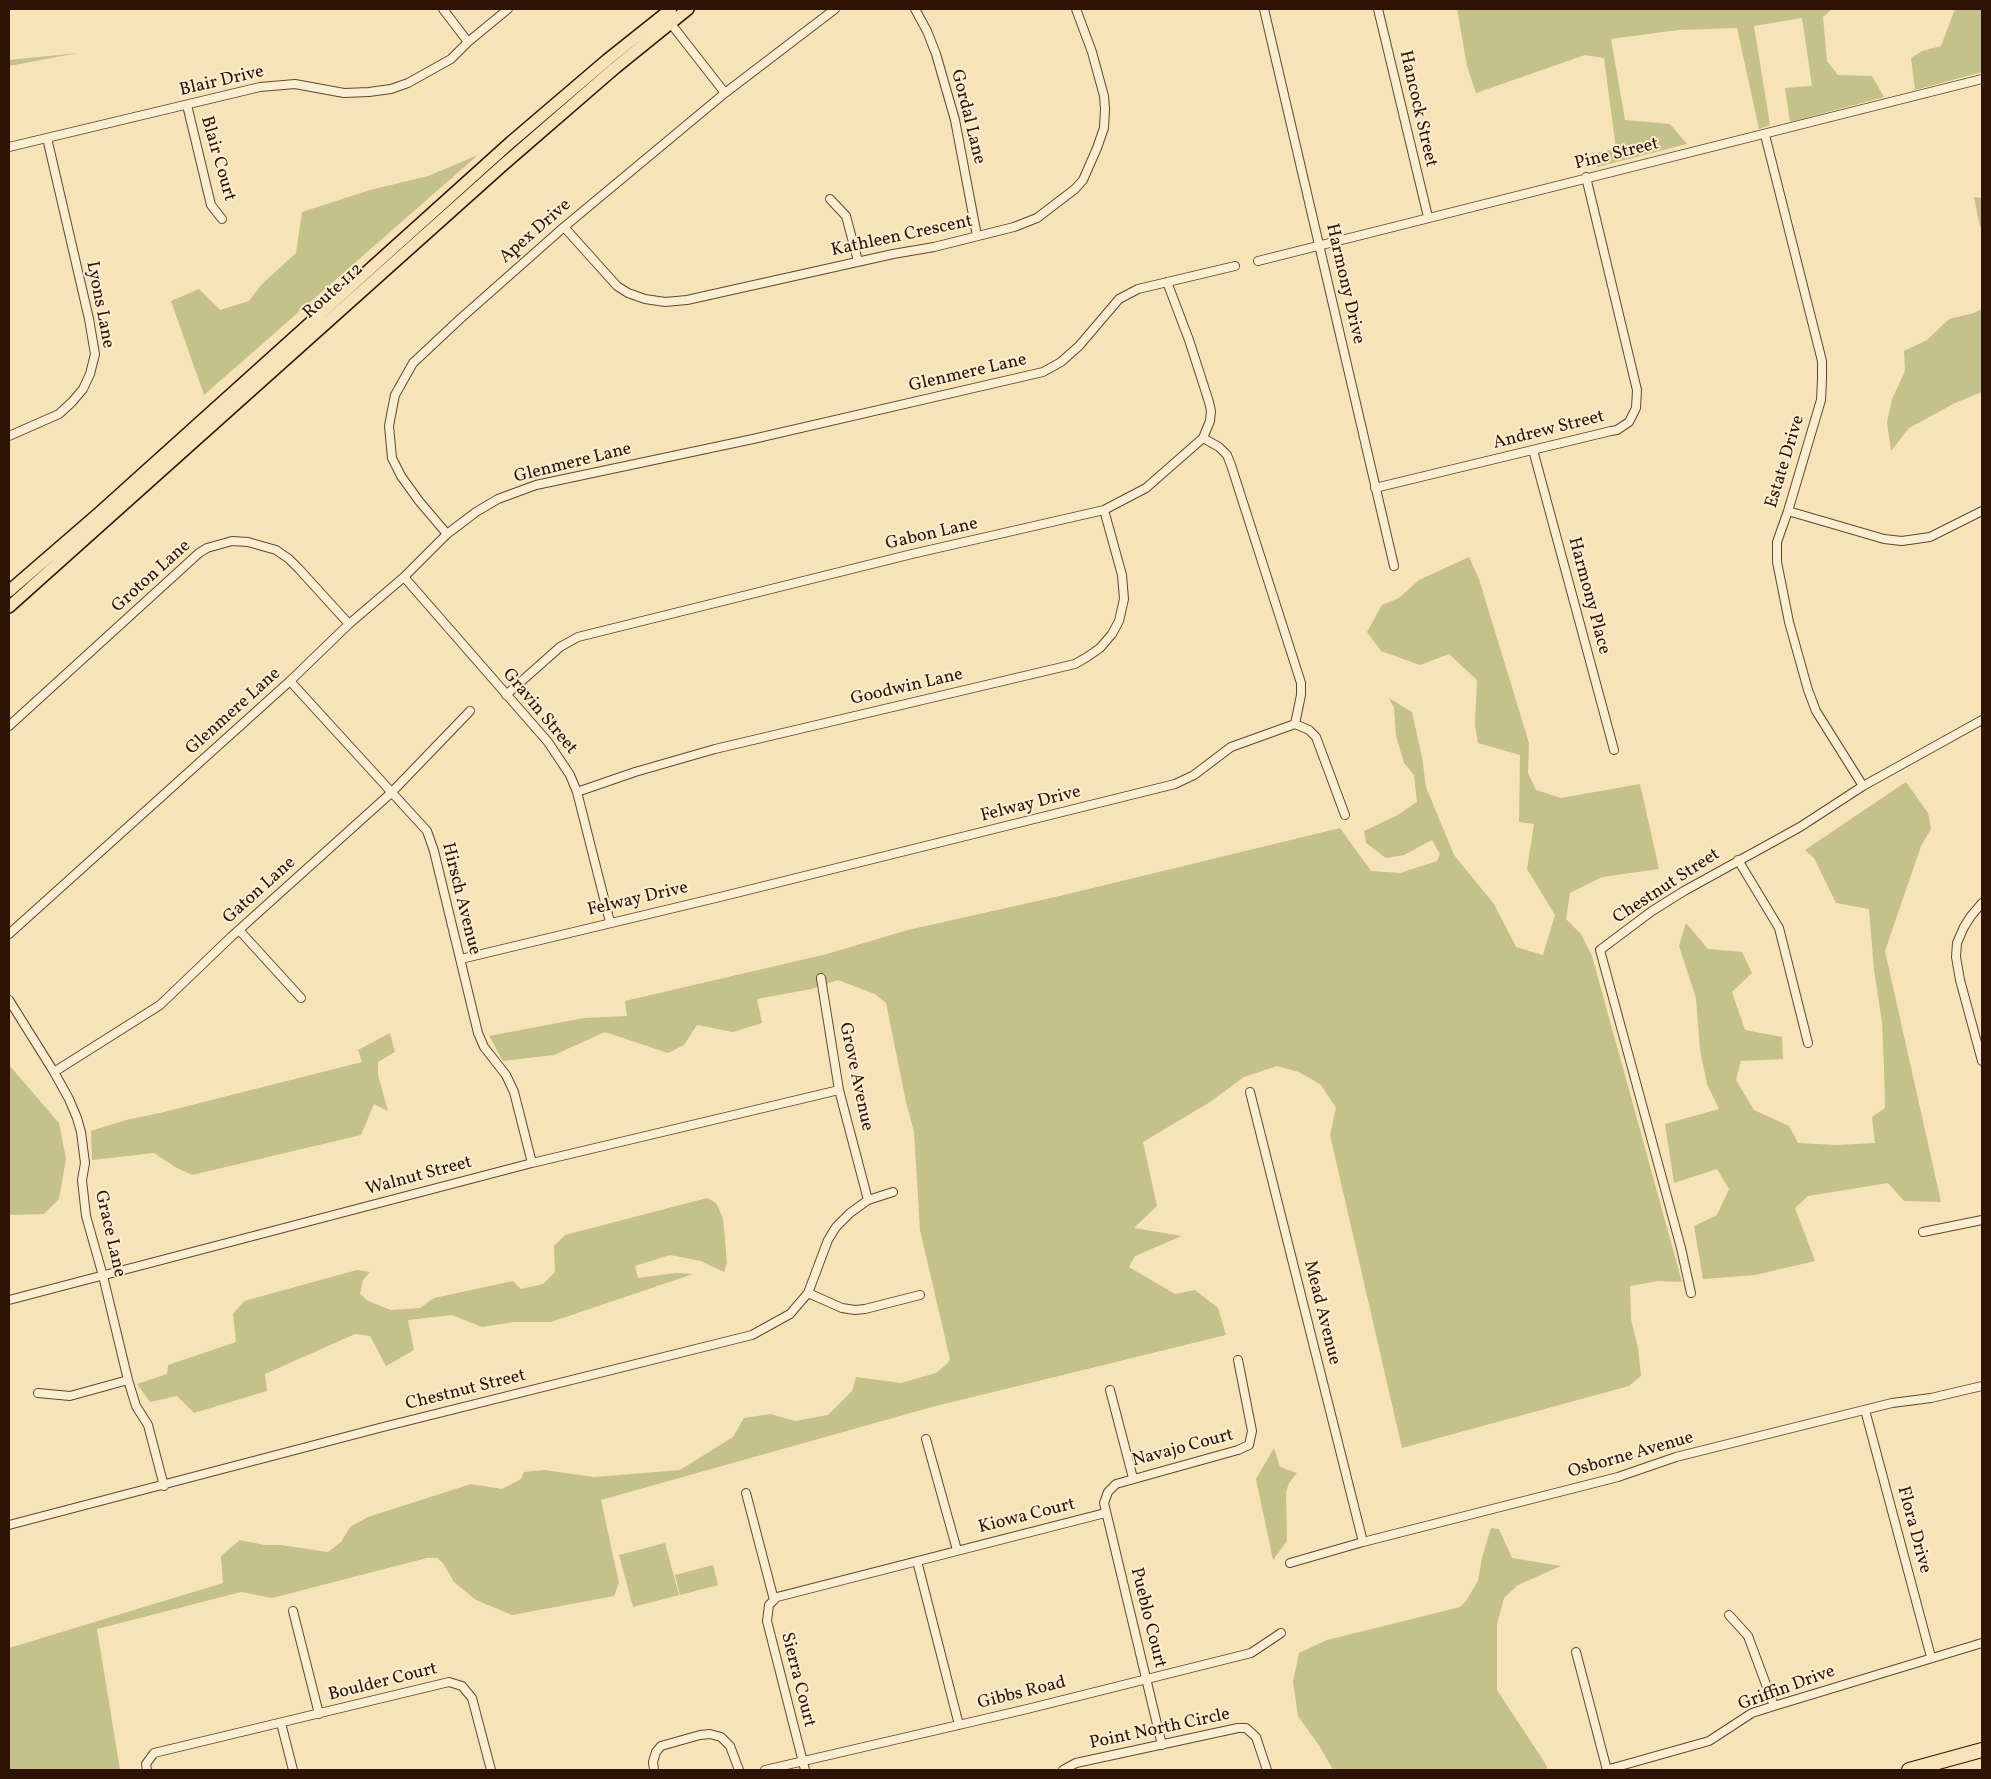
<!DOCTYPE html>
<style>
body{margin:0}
#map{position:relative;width:1991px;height:1779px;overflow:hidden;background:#f7e3b8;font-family:Vollkorn,serif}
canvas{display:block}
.frame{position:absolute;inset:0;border:10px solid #2e1305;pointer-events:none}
</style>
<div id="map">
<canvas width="1991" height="1779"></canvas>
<div class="frame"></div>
</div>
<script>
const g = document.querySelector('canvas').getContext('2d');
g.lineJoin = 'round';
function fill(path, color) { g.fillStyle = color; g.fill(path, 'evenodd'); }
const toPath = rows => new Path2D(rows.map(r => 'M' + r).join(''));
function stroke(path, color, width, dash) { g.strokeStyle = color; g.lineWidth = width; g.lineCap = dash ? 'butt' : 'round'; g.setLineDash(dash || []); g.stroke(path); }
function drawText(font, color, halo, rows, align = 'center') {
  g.font = font + ' Vollkorn,serif'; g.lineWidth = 4; g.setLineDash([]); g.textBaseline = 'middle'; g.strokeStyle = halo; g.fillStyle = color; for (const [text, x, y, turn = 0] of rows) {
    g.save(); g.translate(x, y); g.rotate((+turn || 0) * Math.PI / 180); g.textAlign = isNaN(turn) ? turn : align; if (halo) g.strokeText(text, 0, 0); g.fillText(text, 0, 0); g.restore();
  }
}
const green = toPath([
 [1457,9,1832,9,1823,17,1827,61,1838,75,1872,76,1884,97,1790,122,1785,88,1812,86,1802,18,1754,26,1770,125,1759,129,1737,28,1678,30,1611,39,1625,120,1670,124,1687,144,1597,167,1591,154,1616,149,1604,58,1585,55,1476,93,1467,66],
 [1955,9,1982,9,1982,72,1915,90,1911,58,1922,51,1941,46],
 [78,53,9,66,9,60],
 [478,155,204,395,171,301,199,289,220,310,249,301,262,284,296,253,302,212,370,190,428,176],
 [1974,197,1982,198,1982,227,1980,227],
 [1982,309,1982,392,1955,403,1909,428,1891,451,1887,422,1892,399,1905,371,1904,351,1927,340,1949,319,1974,313],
 [1469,557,1479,579,1529,743,1528,773,1536,790,1561,798,1640,784,1659,869,1602,877,1570,893,1566,919,1581,934,1592,956,1682,1282,1658,1281,1630,1286,1631,1319,1638,1348,1641,1376,1629,1386,1402,1448,1330,1135,1336,1108,1321,1085,1299,1072,1277,1066,1244,1077,1210,1102,1143,1142,1157,1206,1134,1228,1182,1236,1135,1256,1129,1267,1175,1294,1195,1290,1218,1308,1226,1335,932,1407,601,1500,619,1583,614,1596,512,1615,476,1600,454,1582,443,1563,437,1558,427,1558,272,1598,241,1592,97,1629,120,1770,9,1770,9,1648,223,1583,221,1556,240,1540,264,1545,281,1545,328,1552,341,1542,350,1527,368,1517,471,1484,502,1489,521,1479,524,1472,544,1470,594,1477,680,1470,733,1437,744,1418,770,1414,795,1421,828,1415,852,1391,856,1377,901,1383,936,1373,948,1363,950,1359,920,1230,914,1132,906,1102,886,1003,875,994,838,980,811,989,757,999,762,1023,733,1032,697,1025,684,1045,668,1053,605,1032,554,1055,503,1061,489,1036,584,1018,627,1016,625,1001,827,954,908,930,1064,895,1340,828,1371,871,1400,873,1437,861,1440,854,1432,840,1404,855,1386,858,1366,843,1364,831,1396,816,1417,802,1414,775,1404,763,1396,736,1394,708,1389,698,1412,712,1422,757,1426,787,1454,855,1494,904,1516,947,1543,955,1555,915,1527,869,1534,824,1519,822,1520,755,1478,743,1475,725,1477,680,1449,654,1420,665,1381,651,1367,632,1382,605,1399,598,1419,580],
 [1906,782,1928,813,1931,829,1921,846,1885,951,1941,1202,1904,1201,1888,1183,1808,1196,1795,1208,1815,1261,1755,1275,1703,1279,1694,1226,1717,1215,1729,1189,1717,1169,1674,1183,1665,1124,1719,1109,1707,1084,1700,1050,1696,998,1679,946,1686,923,1708,949,1742,952,1752,973,1732,992,1745,1030,1782,1037,1783,1059,1741,1061,1736,1080,1754,1110,1789,1126,1798,1143,1837,1145,1875,1143,1872,1117,1885,1108,1884,1067,1882,1022,1874,970,1869,909,1836,903,1814,858,1805,850],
 [390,1033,395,1052,378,1062,378,1075,388,1111,374,1104,361,1135,192,1175,175,1167,154,1153,92,1160,91,1131,126,1120,160,1113,362,1062,358,1050],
 [9,1065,59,1123,66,1159,59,1199,44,1214,9,1215],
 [707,1198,716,1203,723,1218,727,1263,724,1272,701,1261,670,1255,635,1266,638,1278,676,1273,693,1274,551,1322,514,1322,482,1327,452,1315,408,1320,414,1350,386,1366,370,1336,355,1334,265,1374,267,1391,194,1413,177,1396,150,1402,137,1384,167,1374,168,1365,236,1342,233,1314,244,1301,357,1270,370,1272,363,1280,360,1294,368,1301,391,1310,420,1308,434,1298,513,1281,521,1289,543,1284,555,1272,554,1246,565,1235],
 [1274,1448,1280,1467,1297,1473,1289,1483,1286,1492,1287,1541,1273,1560,1256,1479],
 [1491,1528,1499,1529,1512,1558,1561,1566,1518,1585,1504,1598,1497,1624,1497,1690,1545,1763,1548,1770,1333,1770,1320,1747,1298,1716,1293,1682,1299,1653,1327,1640,1460,1607,1466,1601,1478,1581,1482,1558],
 [665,1543,679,1595,633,1607,619,1555],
 [713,1565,718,1585,680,1595,675,1575]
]);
const street = toPath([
 [443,9,468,42],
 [915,9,927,31,936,54,955,120,977,236],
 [1264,9,1394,566],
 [1378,9,1428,217],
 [668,20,725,93],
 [187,105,211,205,222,219],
 [1765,135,1822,361,1822,379,1821,400,1788,511,1777,542,1777,562,1789,622,1808,690,1816,711,1863,786],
 [9,147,260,87,295,84,344,93,369,92,391,89,408,83,451,59,468,42,508,9],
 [830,199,846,216,858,261],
 [564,227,617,286,628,293,645,299,665,302,687,300,893,254,934,247,1014,227,1037,218,1075,189,1083,180,1097,148,1104,128,1105,109,1104,96,1092,52,1076,9],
 [1258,261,1982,79],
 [9,436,59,414,72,402,83,389,90,374,95,354,89,319,47,138],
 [1533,450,1614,750],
 [1375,488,1611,431,1617,430,1629,422,1636,408,1637,390,1586,177],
 [1788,511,1884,539,1902,541,1930,537,1982,511],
 [447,534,419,501,401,476,392,458,389,426,392,410,395,395,413,363,460,319,564,227,725,93,835,9],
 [404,577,548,742,570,775,577,792,610,922],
 [290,681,427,831,434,851,478,1033,484,1047,506,1075,514,1092,532,1163],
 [506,695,560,647,578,637,912,554,1104,510,1146,488,1203,438,1210,421,1211,411,1209,402,1189,340,1167,282],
 [1295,724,1309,730,1316,737,1345,815],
 [9,726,199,553,207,548,232,541,248,542,276,550,289,559,299,569,349,624],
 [577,792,635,772,715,749,1075,664,1087,657,1100,648,1112,634,1119,621,1124,599,1122,575,1104,510],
 [1738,860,1779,928,1808,1043],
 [1982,903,1971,916,1964,927,1957,943,1956,957,1960,980,1982,1061],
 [239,930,301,998],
 [9,934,290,681,349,624,404,577,447,534,476,512,498,499,536,485,753,439,1043,372,1061,362,1079,346,1119,299,1138,289,1235,266],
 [461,959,724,896,1175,784,1194,775,1231,747,1295,724,1301,695,1301,683,1231,465,1227,455,1219,447,1203,438],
 [821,978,839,1090,868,1200],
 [9,1000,54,1072,69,1099,77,1118,81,1132,85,1163,82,1180,86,1216,103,1276,128,1380,136,1406,148,1425,164,1486],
 [54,1072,160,1005,231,937,391,793,470,711],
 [1250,1092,1363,1542],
 [1923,1232,1982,1220],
 [808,1293,842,1308,855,1310,865,1309,920,1295],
 [1691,1293,1681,1248,1600,950,1652,911,1684,891,1800,827,1863,786,1982,720],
 [9,1300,532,1163,839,1090],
 [1110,1390,1133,1478],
 [38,1393,70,1396,128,1380],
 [1865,1410,1931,1657],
 [926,1439,957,1550],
 [746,1493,774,1600],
 [9,1525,383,1427,752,1335,790,1314,808,1293,828,1240,836,1227,850,1213,868,1200,893,1192],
 [917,1561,959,1725],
 [1290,1563,1363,1542,1618,1477,1676,1457,1892,1403,1931,1398,1982,1386],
 [293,1611,319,1714],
 [1729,1615,1748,1636,1774,1706],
 [1576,1652,1607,1770],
 [281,1723,293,1770],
 [1162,1745,1104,1503,1108,1492,1116,1484,1238,1450,1249,1445,1252,1431,1238,1360],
 [147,1770,146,1764,154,1753,449,1682,462,1686,472,1698,491,1770],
 [654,1770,653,1762,656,1752,661,1746,700,1735,710,1734,721,1737,730,1746,739,1770],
 [765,1770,1023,1710,1251,1653,1281,1633],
 [805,1770,767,1621,769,1605,777,1597,1105,1513],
 [1063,1770,1076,1763,1238,1728,1246,1728,1256,1737,1267,1770],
 [1606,1770,1709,1741,1752,1713,1774,1706,1982,1643]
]);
const primary = toPath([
 [9,591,98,514,511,142,607,60,671,9],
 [9,607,503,165,615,68,688,9]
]);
const highway = toPath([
 [1909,1770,1982,1750]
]);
const streetNames = [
 ["Blair Drive",222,82,-13],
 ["Hancock Street",1417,109,77],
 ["Gordal Lane",967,117,76],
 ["Pine Street",1617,155,-14],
 ["Blair Court",217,159,74],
 ["Apex Drive",536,232,-41],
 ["Kathleen Crescent",902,237,-12],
 ["Harmony Drive",1344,284,77],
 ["Route 112",334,292,-42],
 ["Lyons Lane",99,305,79],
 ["Glenmere Lane",968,374,-13],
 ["Andrew Street",1549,431,-14],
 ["Estate Drive",1786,462,-73],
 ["Glenmere Lane",573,464,-14],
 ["Gabon Lane",932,535,-13],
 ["Groton Lane",152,577,-42],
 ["Harmony Place",1588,596,75],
 ["Goodwin Lane",907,688,-13],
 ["Glenmere Lane",234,712,-42],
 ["Gravin Street",539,712,50],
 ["Felway Drive",1031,805,-14],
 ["Chestnut Street",1667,887,-33],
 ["Gaton Lane",260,891,-42],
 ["Hirsch Avenue",460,899,76],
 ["Felway Drive",638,900,-13],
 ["Grove Avenue",855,1077,78],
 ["Walnut Street",419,1177,-15],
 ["Grace Lane",109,1234,77],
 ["Mead Avenue",1321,1313,76],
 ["Chestnut Street",466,1391,-14],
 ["Navajo Court",1183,1449,-15],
 ["Osborne Avenue",1631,1456,-16],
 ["Kiowa Court",1027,1517,-14],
 ["Flora Drive",1913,1530,75],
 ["Pueblo Court",1147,1618,76],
 ["Sierra Court",797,1680,76],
 ["Boulder Court",383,1683,-14],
 ["Griffin Drive",1787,1689,-20],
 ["Gibbs Road",1022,1694,-14],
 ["Point North Circle",1160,1730,-12]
];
fill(green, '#c4c18a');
stroke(street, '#604732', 10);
stroke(primary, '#2e1305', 14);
stroke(highway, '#2e1305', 16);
stroke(street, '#faedd1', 8);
stroke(primary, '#f7e3b8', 11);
stroke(highway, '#f7e3b8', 14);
drawText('18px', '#2e1305', '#faedd1', streetNames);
</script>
